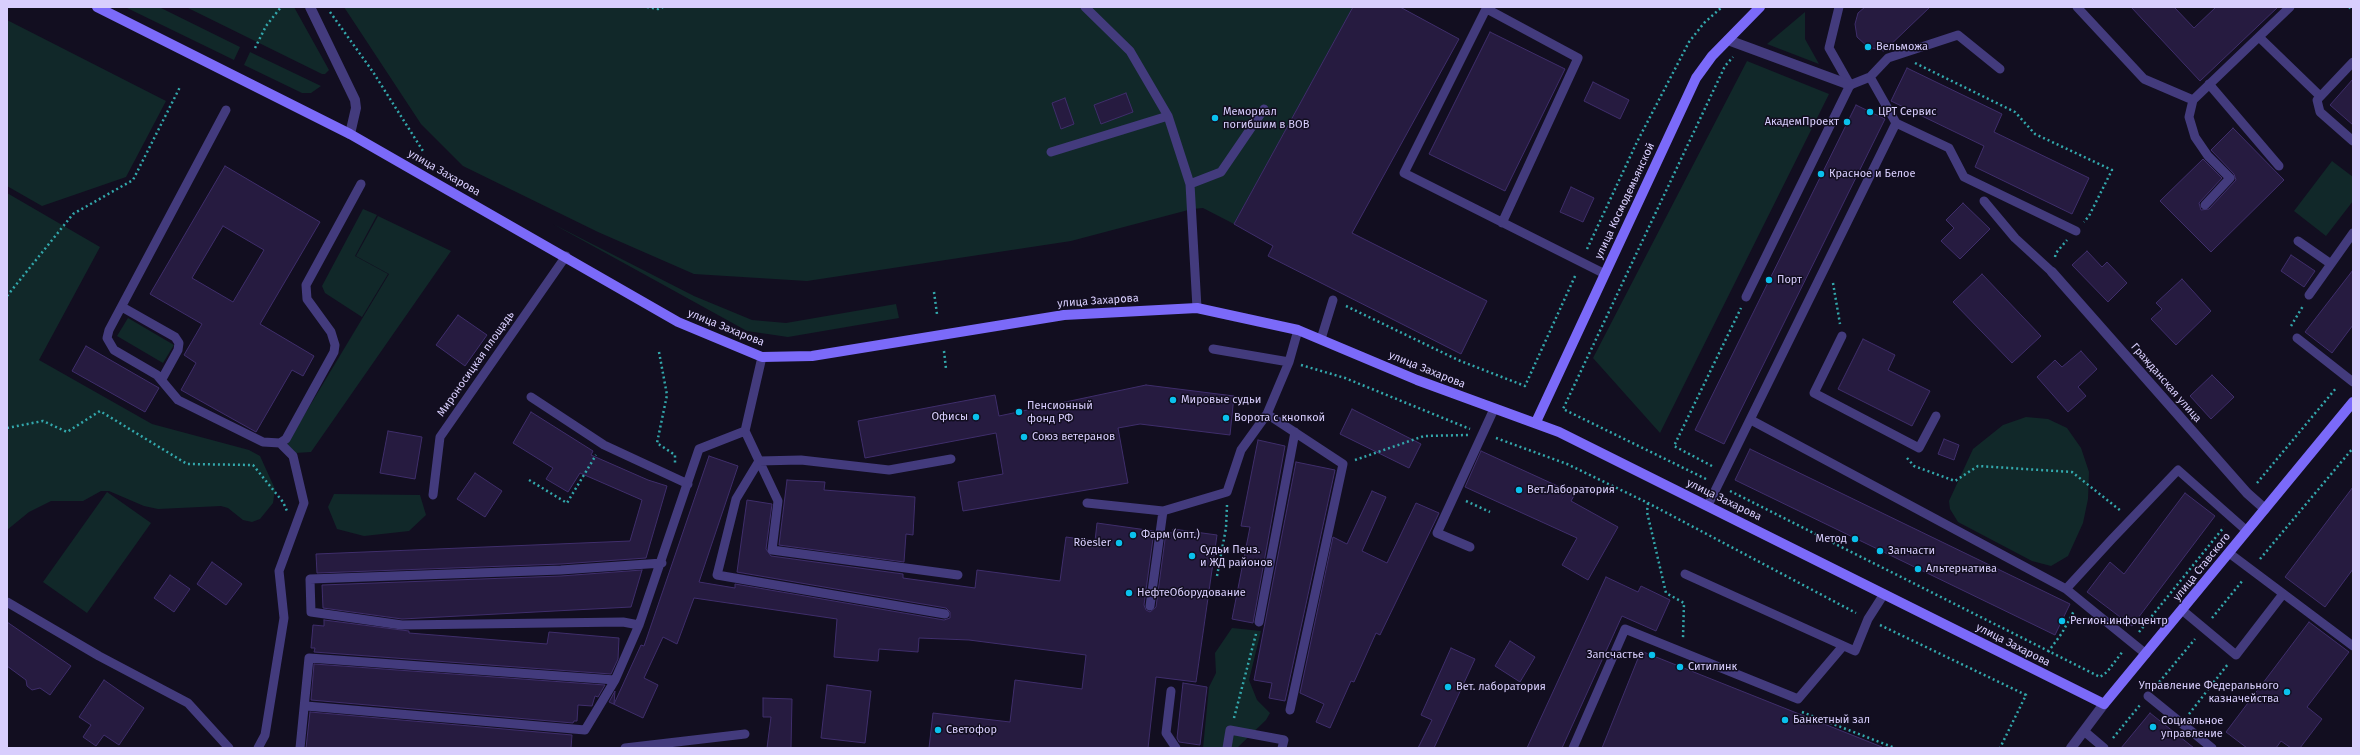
<!DOCTYPE html>
<meta charset="utf-8">
<style>
body{margin:0}
#map{position:relative;width:2360px;height:755px;overflow:hidden;background:#120e20;font-family:"Fira Sans",sans-serif}
canvas{display:block}
.frame{position:absolute;inset:0;border:8px solid #d8cefd;pointer-events:none}
</style>
<div id="map">
<canvas width="2360" height="755"></canvas>
<div class="frame"></div>
</div>
<script>
const g = document.querySelector('canvas').getContext('2d');
g.lineJoin = 'round';
function fill(path, color) { g.fillStyle = color; g.fill(path, 'evenodd'); }
const toPath = rows => new Path2D(rows.map(r => 'M' + r).join(''));
function stroke(path, color, width, dash) { g.strokeStyle = color; g.lineWidth = width; g.lineCap = dash ? 'butt' : 'round'; g.setLineDash(dash || []); g.stroke(path); }
function drawText(font, color, halo, rows, align = 'center') {
  g.font = font + ' "Fira Sans",sans-serif'; g.lineWidth = 3; g.setLineDash([]); g.textBaseline = 'middle'; g.strokeStyle = halo; g.fillStyle = color; for (const [text, x, y, turn = 0] of rows) {
    g.save(); g.translate(x, y); g.rotate((+turn || 0) * Math.PI / 180); g.textAlign = isNaN(turn) ? turn : align; if (halo) g.strokeText(text, 0, 0); g.fillText(text, 0, 0); g.restore();
  }
}
const green = toPath([
 [125,7,159,7,240,47,234,60],
 [186,7,294,7,329,70,325,74,322,74],
 [344,7,1353,7,1234,224,1203,208,1192,209,1071,241,807,281,694,274,598,232,463,166,421,124],
 [1805,12,1805,39,1819,64,1767,44],
 [7,20,166,101,126,177,42,206,7,186],
 [250,52,321,86,311,93,302,93,244,65],
 [1747,61,1829,94,1660,433,1593,358],
 [2332,161,2353,177,2353,201,2326,236,2294,211],
 [7,193,100,247,39,360,152,424,249,450,260,456,275,489,273,503,260,519,252,522,243,520,228,508,221,506,158,509,144,506,109,491,101,491,83,501,51,501,29,512,7,530],
 [363,209,377,215,355,256,388,274,362,317,325,293,322,286],
 [378,216,451,251,311,452,295,453,287,446,288,442,389,274,356,256],
 [553,224,694,296,752,320,786,323,896,304,899,318,788,337,747,331],
 [128,318,174,345,163,363,117,336],
 [2026,417,2048,419,2067,428,2081,448,2089,472,2088,499,2083,523,2068,556,2051,566,2032,561,1958,522,1950,509,1949,501,1973,449,2003,425],
 [107,492,151,523,87,613,43,582],
 [334,494,420,495,426,515,409,531,364,536,337,529,328,507],
 [1232,628,1261,631,1249,680,1257,700,1270,713,1266,720,1237,748,1203,748,1209,687,1216,673,1215,653]
]);
const building = toPath([
 [1353,7,1400,7,1459,39,1352,233,1487,301,1461,354,1268,256,1273,246,1234,224,1353,7],
 [1865,7,1930,7,1884,51,1868,47,1857,37,1855,24,1858,13,1865,7],
 [2131,7,2174,7,2194,28,2216,7,2278,7,2200,81,2131,7],
 [1490,32,1565,69,1505,191,1429,154,1490,32],
 [1907,68,2002,114,1994,132,2089,178,2072,214,1975,167,1984,146,1891,101,1907,68],
 [2353,79,2353,125,2330,105,2353,79],
 [1593,82,1629,100,1620,119,1584,101,1593,82],
 [1126,93,1133,112,1101,124,1094,105,1126,93],
 [1065,98,1074,124,1061,129,1052,103,1065,98],
 [1856,105,1885,119,1724,444,1695,430,1856,105],
 [2233,128,2284,180,2211,252,2160,201,2203,159,2222,178,2199,203,2201,210,2209,209,2236,180,2234,174,2211,150,2233,128],
 [225,166,320,222,260,324,314,356,303,376,292,370,256,432,181,390,196,363,184,355,202,324,150,294,225,166],
 [223,226,264,250,233,302,192,278,223,226],
 [1571,187,1594,198,1583,222,1560,212,1571,187],
 [1963,203,1990,229,1960,259,1941,241,1954,228,1946,220,1963,203],
 [2087,251,2102,267,2107,262,2127,283,2108,302,2072,265,2087,251],
 [2291,255,2315,271,2304,287,2281,271,2291,255],
 [2353,270,2353,325,2332,353,2305,332,2353,270],
 [1982,274,2041,336,2012,363,1953,302,1982,274],
 [2182,279,2211,311,2176,345,2151,319,2162,309,2156,303,2182,279],
 [458,315,487,335,465,366,436,345,458,315],
 [1863,339,1895,355,1888,370,1930,391,1912,426,1838,389,1863,339],
 [86,346,159,388,145,412,72,371,86,346],
 [2081,351,2097,369,2078,387,2086,396,2068,412,2037,377,2055,360,2062,367,2081,351],
 [2212,375,2234,397,2211,419,2190,396,2212,375],
 [1146,385,1234,396,1230,435,1140,424,1118,428,1128,483,963,511,958,482,1003,474,996,433,865,458,858,421,995,395,999,416,1146,385],
 [1352,409,1421,444,1409,468,1340,434,1352,409],
 [531,412,593,451,591,455,648,480,667,486,646,558,561,564,317,573,316,554,630,541,642,500,580,473,568,492,546,479,553,468,513,443,531,412],
 [388,431,422,437,415,479,380,473,388,431],
 [1944,439,1959,445,1954,460,1938,454,1944,439],
 [1258,440,1285,446,1253,623,1232,619,1250,527,1241,526,1258,440],
 [1750,449,2070,604,2055,635,1735,480,1750,449],
 [1481,451,1575,494,1571,501,1618,527,1588,580,1562,565,1577,538,1465,487,1481,451],
 [709,456,738,466,699,582,735,588,735,584,944,620,950,618,950,612,946,608,737,572,747,500,772,504,766,549,771,556,903,574,903,578,975,588,977,570,1060,581,1066,537,1095,541,1097,523,1154,531,1144,605,1146,610,1150,612,1156,607,1166,532,1173,533,1173,529,1217,535,1196,682,1156,677,1148,748,929,748,933,713,1010,722,1015,680,1082,689,1086,655,969,640,919,638,918,652,879,649,878,661,834,657,837,619,694,598,677,644,663,637,644,678,658,685,643,718,609,702,615,691,614,704,641,645,644,646,709,456],
 [1296,462,1335,470,1285,701,1269,698,1272,683,1254,680,1296,462],
 [475,473,502,491,485,517,457,499,475,473],
 [787,480,825,482,824,490,915,497,913,535,906,534,904,562,779,545,787,480],
 [2353,487,2353,569,2325,607,2285,577,2353,487],
 [1372,491,1386,497,1362,551,1387,563,1416,503,1439,513,1380,635,1376,633,1354,682,1351,681,1330,728,1316,722,1324,704,1300,693,1333,537,1347,544,1372,491],
 [2185,493,2215,516,2132,626,2087,592,2110,562,2124,574,2185,493],
 [212,562,242,584,226,605,197,584,212,562],
 [642,570,631,607,402,619,323,608,322,585,561,576,642,570],
 [170,575,190,589,174,612,154,598,170,575],
 [1606,577,1638,592,1641,586,1670,600,1656,631,1622,616,1562,748,1527,748,1606,577],
 [324,620,409,631,409,633,547,644,549,632,619,638,618,659,611,674,314,652,315,648,311,648,313,625,324,626,324,620],
 [7,622,71,666,50,695,40,688,32,690,27,686,26,680,7,666,7,622],
 [2309,622,2349,652,2307,707,2322,719,2300,748,2291,748,2281,741,2276,748,2247,748,2226,732,2309,622],
 [1510,641,1535,657,1520,682,1495,666,1510,641],
 [1451,648,1475,659,1434,748,1418,748,1432,720,1421,715,1451,648],
 [1641,651,1882,747,1881,748,1602,748,1641,651],
 [314,664,605,685,598,697,595,696,592,706,578,705,577,721,574,721,573,723,311,700,314,664],
 [104,680,144,708,119,745,104,735,96,746,83,737,91,725,79,717,104,680],
 [1183,683,1207,687,1200,745,1179,742,1177,738,1183,683],
 [827,685,871,691,865,743,821,738,827,685],
 [763,698,792,699,791,748,767,748,771,717,763,717,763,698],
 [310,712,572,735,571,748,306,748,310,712],
 [2150,713,2194,748,2121,748,2150,713]
]);
const path = toPath([
 [647,7,658,9,663,7],
 [2349,7,2353,10],
 [330,12,373,72,423,151],
 [255,48,266,26,281,7],
 [1915,63,2015,112,2035,134,2112,170,2089,216,2084,222],
 [1587,249,1637,142,1689,42,1704,23,1722,7],
 [2055,257,2056,253,2067,240],
 [1833,283,1840,324],
 [934,292,937,314],
 [7,296,73,214,133,180,180,87],
 [1346,306,1458,360,1525,386,1576,274],
 [2291,326,2303,306],
 [944,351,946,369],
 [659,352,667,395,657,443,675,455,675,464],
 [1301,365,1345,378,1470,429],
 [7,428,43,421,67,432,100,411,187,464,253,465,283,502,287,511],
 [1496,438,1567,464,1648,503,1856,613],
 [1907,458,1914,466,1955,481,1978,466,2072,472,2121,511],
 [1355,460,1424,436,1468,435],
 [1712,466,1674,446,1741,308],
 [1706,479,1563,409,1725,66,1733,57],
 [529,480,567,503,596,455],
 [2257,483,2337,387],
 [1730,491,2100,677,2107,672,2123,651],
 [1466,501,1490,512],
 [1648,503,1647,512,1666,593,1684,603,1683,638],
 [2260,559,2353,448],
 [1217,576,1226,528,1227,505],
 [2212,618,2243,580],
 [1880,625,2026,695,2000,748],
 [2139,632,2224,527],
 [2048,652,2062,633,2074,611],
 [2156,686,2195,639],
 [1802,712,1895,748],
 [2189,714,2228,664],
 [1234,718,1256,634],
 [2113,738,2140,705]
]);
const lane = toPath([
 [1085,7,1130,51,1168,116,1190,184,1197,308],
 [1487,7,1404,173,1605,274],
 [1839,7,1829,48,1850,85],
 [2077,7,2144,79,2193,100,2290,7],
 [1487,9,1578,58,1502,223],
 [2259,37,2320,96],
 [2353,62,2317,100,2320,112,2353,141],
 [2209,84,2279,166],
 [2193,100,2189,117,2195,137,2208,156,2230,178,2205,205],
 [226,110,109,330,107,338,114,350,157,375,178,400,263,442,280,443,286,439,334,352,335,345,331,332,307,299,306,285,361,184],
 [1896,123,1949,148,1964,177,2076,231],
 [1051,152,1168,116],
 [1190,184,1221,172,1264,109],
 [1984,201,2015,238,2052,272],
 [2298,241,2331,264],
 [2309,295,2353,233],
 [1746,297,1850,85,1870,77,1888,58,1958,35,2000,69],
 [122,307,175,337,179,343,178,350,162,379],
 [1842,336,1814,393,1919,448,1936,416],
 [2297,338,2353,382],
 [1321,339,1333,300],
 [1213,349,1289,362],
 [531,397,604,445,688,484],
 [1751,420,2066,589,2112,539,2178,470,2247,531],
 [745,431,778,501,772,550,958,575],
 [433,495,440,437,566,256],
 [1087,503,1163,511,1227,492,1241,450,1267,414],
 [1708,505,1896,123,1870,77],
 [1470,547,1437,533,1494,409],
 [2229,553,2353,646],
 [1685,574,1855,651,1868,619,1884,594],
 [2066,589,2146,654],
 [7,602,99,656,188,703,229,748],
 [1150,606,1163,511],
 [2182,610,2236,655,2283,594],
 [945,614,717,575,736,499,759,461,801,460,889,470,951,459],
 [1259,622,1295,432],
 [639,625,623,622,402,625,311,612,310,579,561,570,662,563],
 [1171,691,1166,733,1176,748],
 [2148,696,2212,748],
 [306,706,585,730,615,680,639,625,699,449,745,431,762,357],
 [1290,710,1343,464,1267,414,1289,362,1298,330],
 [2084,731,2104,748],
 [258,748,265,735,284,618,279,571,304,503,293,456,280,443],
 [300,748,309,658,615,680],
 [625,748,745,734],
 [1227,748,1230,730,1284,740,1282,748],
 [1573,748,1625,629,1798,699,1843,646]
]);
const street = toPath([
 [310,7,355,100,356,108,350,134],
 [1728,40,1850,85],
 [2052,272,2247,493,2265,509],
 [2071,748,2104,704]
]);
const secondary = toPath([
 [97,7,350,134,678,322,762,357,812,356,1064,315,1197,308,1298,330,1417,380,1559,432,2104,704,2353,402],
 [1536,422,1696,78,1712,56,1760,7]
]);
const markers = [
 [1868,47,4,"#0ac1ed"],
 [1870,112,4,"#0ac1ed"],
 [1215,118,4,"#0ac1ed"],
 [1847,122,4,"#0ac1ed"],
 [1821,174,4,"#0ac1ed"],
 [1769,280,4,"#0ac1ed"],
 [1173,400,4,"#0ac1ed"],
 [1019,412,4,"#0ac1ed"],
 [976,417,4,"#0ac1ed"],
 [1226,418,4,"#0ac1ed"],
 [1024,437,4,"#0ac1ed"],
 [1519,490,4,"#0ac1ed"],
 [1133,535,4,"#0ac1ed"],
 [1855,539,4,"#0ac1ed"],
 [1119,543,4,"#0ac1ed"],
 [1880,551,4,"#0ac1ed"],
 [1192,556,4,"#0ac1ed"],
 [1918,569,4,"#0ac1ed"],
 [1129,593,4,"#0ac1ed"],
 [2062,621,4,"#0ac1ed"],
 [1652,655,4,"#0ac1ed"],
 [1680,667,4,"#0ac1ed"],
 [1448,687,4,"#0ac1ed"],
 [2287,692,4,"#0ac1ed"],
 [1785,720,4,"#0ac1ed"],
 [2153,727,4,"#0ac1ed"],
 [938,730,4,"#0ac1ed"]
];
const poiNames = [
 ["Вельможа",1876,47],
 ["Мемориал",1223,112],
 ["погибшим в ВОВ",1223,125],
 ["ЦРТ Сервис",1878,112],
 ["АкадемПроект",1839,122,"right"],
 ["Красное и Белое",1829,174],
 ["Порт",1777,280],
 ["Мировые судьи",1181,400],
 ["Пенсионный",1027,406],
 ["фонд РФ",1027,419],
 ["Офисы",968,417,"right"],
 ["Ворота с кнопкой",1234,418],
 ["Союз ветеранов",1032,437],
 ["Вет.Лаборатория",1527,490],
 ["Фарм (опт.)",1141,535],
 ["Метод",1847,539,"right"],
 ["Röesler",1111,543,"right"],
 ["Судьи Пенз.",1200,550],
 ["и ЖД районов",1200,563],
 ["Запчасти",1888,551],
 ["Альтернатива",1926,569],
 ["НефтеОборудование",1137,593],
 ["Регион.инфоцентр",2070,621],
 ["Запсчастье",1644,655,"right"],
 ["Ситилинк",1688,667],
 ["Управление Федерального",2279,686,"right"],
 ["казначейства",2279,699,"right"],
 ["Вет. лаборатория",1456,687],
 ["Банкетный зал",1793,720],
 ["Социальное",2161,721],
 ["управление",2161,734],
 ["Светофор",946,730]
];
const streetNames = [
 ["улица Захарова",444,173,30],
 ["улица Космодемьянской",1625,201,-65],
 ["улица Захарова",1098,301,-4],
 ["улица Захарова",726,328,22],
 ["Мироносицкая площадь",476,364,-55],
 ["улица Захарова",1427,370,22],
 ["Гражданская улица",2166,383,49],
 ["улица Захарова",1724,500,26],
 ["улица Ставского",2202,567,-51],
 ["улица Захарова",2013,645,27]
];
fill(green, '#112829');
fill(building, '#261b40');
stroke(building, '#3f2e6b', 1);
stroke(path, '#33a8ac', 2.5, [2, 3]);
stroke(lane, '#433b7d', 9);
stroke(street, '#433b7d', 10);
stroke(secondary, '#7b6af9', 10);
for (const [x, y, r, color] of markers) { const dot = new Path2D(); dot.arc(x, y, r, 0, 2 * Math.PI); g.fillStyle = color; g.fill(dot); stroke(dot, '#120e20', 1.5); }
drawText('11px', '#d8cefd', '#120e20', poiNames, 'left');
drawText('11px', '#d8cefd', '#120e20', streetNames);
</script>
